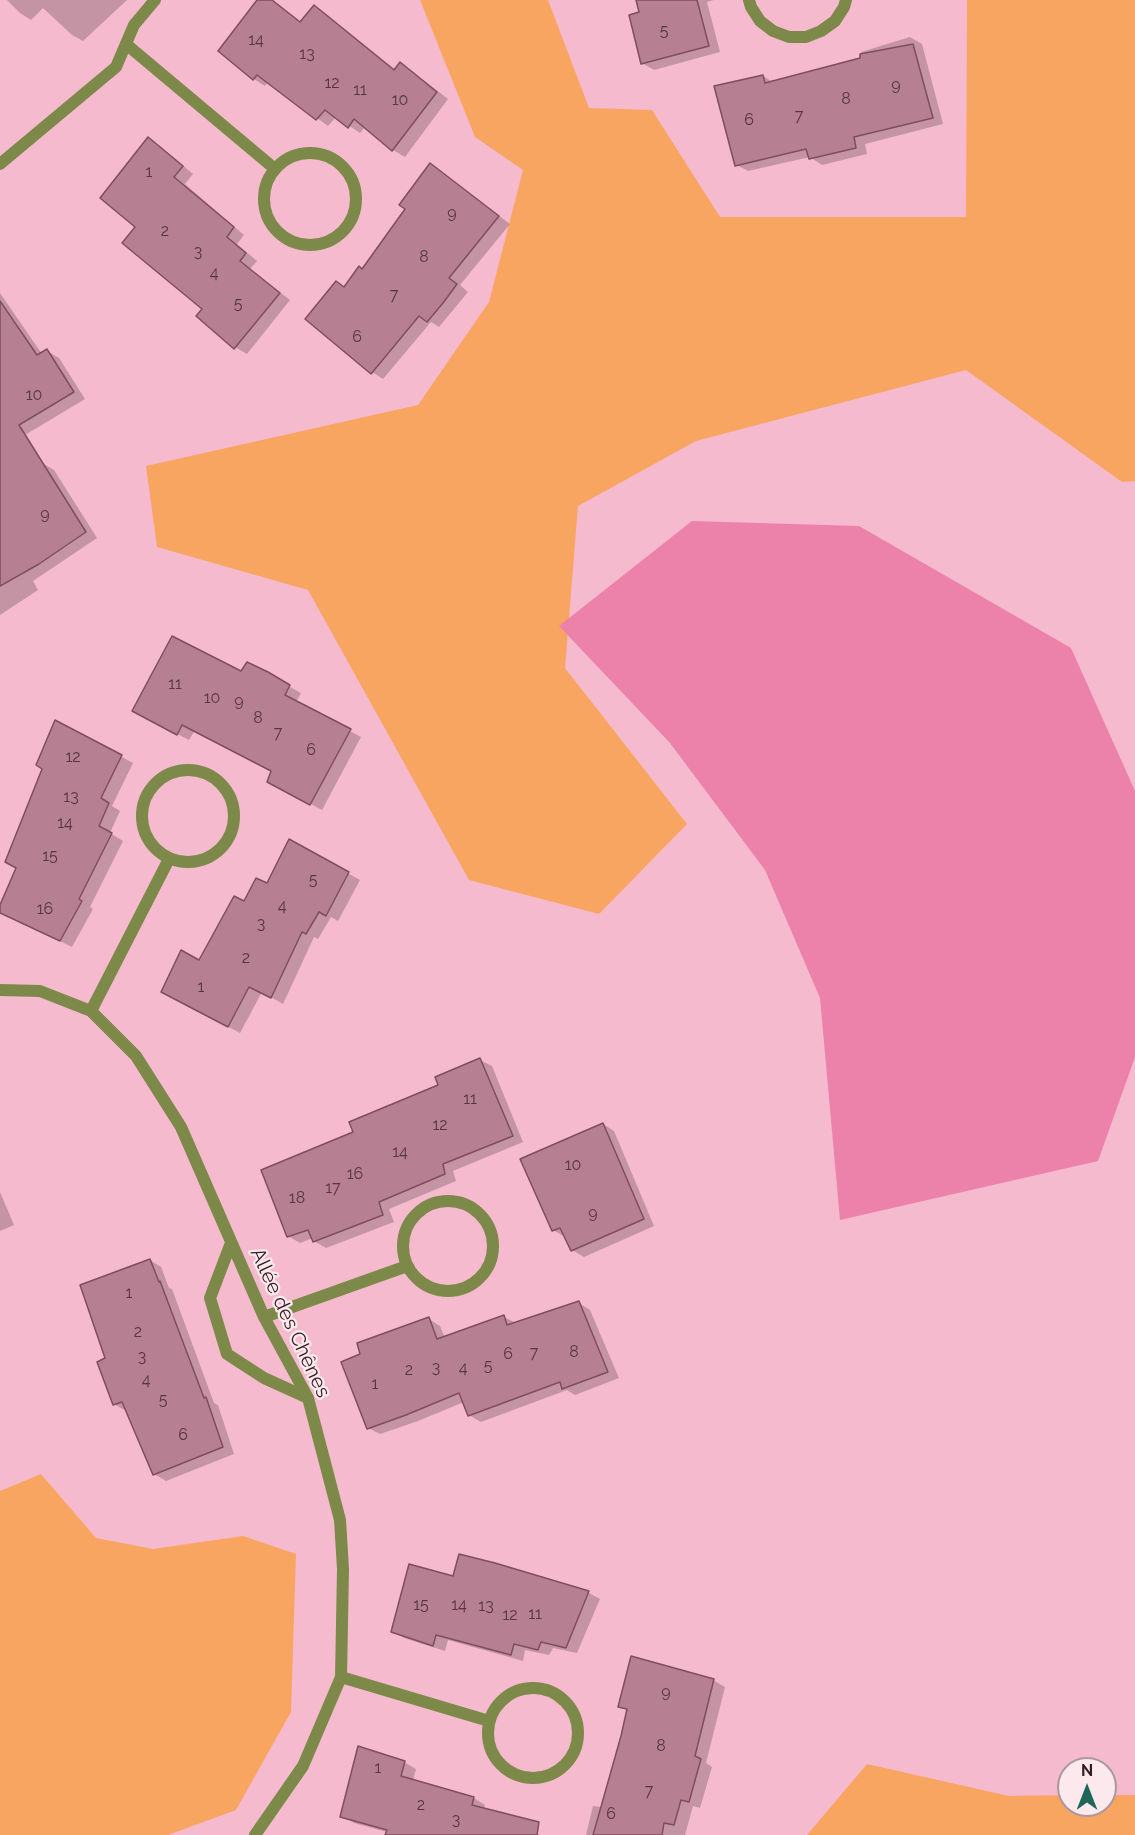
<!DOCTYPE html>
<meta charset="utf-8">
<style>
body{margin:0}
#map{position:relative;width:1135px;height:1835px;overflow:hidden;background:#f5bacd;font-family:Raleway,sans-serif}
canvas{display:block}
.north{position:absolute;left:1057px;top:1757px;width:60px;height:60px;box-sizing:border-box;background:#fbe9ee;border:2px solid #ab989e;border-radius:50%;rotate:0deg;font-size:16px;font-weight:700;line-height:24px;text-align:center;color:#341e26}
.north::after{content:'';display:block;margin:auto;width:21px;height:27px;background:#206658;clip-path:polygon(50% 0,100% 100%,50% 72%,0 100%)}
</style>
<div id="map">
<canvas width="1135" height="1835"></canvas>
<div class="north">N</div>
</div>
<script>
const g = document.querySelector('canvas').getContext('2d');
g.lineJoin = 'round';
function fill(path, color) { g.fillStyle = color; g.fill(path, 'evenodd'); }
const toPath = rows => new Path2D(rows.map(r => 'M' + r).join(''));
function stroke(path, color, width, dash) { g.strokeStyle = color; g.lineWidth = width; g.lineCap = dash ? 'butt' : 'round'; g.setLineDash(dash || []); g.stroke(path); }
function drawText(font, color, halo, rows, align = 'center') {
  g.font = font + ' Raleway,sans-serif'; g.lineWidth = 4.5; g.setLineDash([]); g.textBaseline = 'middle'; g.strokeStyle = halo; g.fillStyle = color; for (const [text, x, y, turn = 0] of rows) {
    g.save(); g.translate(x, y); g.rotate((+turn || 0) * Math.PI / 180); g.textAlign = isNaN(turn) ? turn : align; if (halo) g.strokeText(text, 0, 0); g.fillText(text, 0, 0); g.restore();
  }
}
const green = toPath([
 [420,0,548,0,589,108,652,110,720,217,966,217,967,0,1135,0,1135,481,1122,482,966,370,696,441,578,506,565,668,687,824,599,914,469,880,308,590,157,547,146,466,418,405,489,302,523,170,475,137],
 [41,1474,96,1538,153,1549,243,1536,296,1554,291,1712,236,1810,168,1835,0,1835,0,1491],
 [867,1764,1009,1796,1069,1795,1069,1805,1105,1805,1105,1795,1135,1795,1135,1835,807,1835]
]);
const water = toPath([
 [692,521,859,526,1071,648,1135,791,1135,1057,1098,1161,840,1220,820,998,765,870,670,743,559,626]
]);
const shadow = toPath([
 [7,0,127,0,83,41,72,35,43,8,31,20,20,13],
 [259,0,272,0,302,23,315,7,326,14,396,70,401,64,412,71,448,99,405,157,393,150,365,127,360,133,336,117,328,126,268,82,265,86,254,79],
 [637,0,714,0,707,2,720,52,654,70,642,63,641,13],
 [910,37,922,44,943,124,865,144,867,154,822,165,810,157,748,171,737,165,763,76,773,82,862,59,861,52],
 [149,139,160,146,193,174,185,184,244,235,237,244,257,261,250,269,290,300,247,354,235,347,137,227],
 [431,165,442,172,510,224,460,285,468,292,439,327,431,322,383,379,372,372,345,288,363,271,407,209],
 [0,293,42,354,47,351,59,358,85,399,20,438,0,417],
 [42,463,54,470,97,538,33,581,38,590,0,615,0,501],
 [241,673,267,674,301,693,296,702,361,737,322,810,268,781,273,771,195,730,189,740,145,717],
 [56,722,133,763,112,806,120,811,110,833,123,841,90,907,93,909,72,947,0,912,18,868],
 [290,841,360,880,338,921,331,917,318,939,314,937,283,1004,262,992,240,1033,174,998,245,903,267,885],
 [480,1060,492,1066,523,1142,453,1171,456,1181,389,1209,394,1222,326,1248,314,1241,313,1238,300,1243,288,1236,355,1132,440,1086],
 [603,1124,614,1131,654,1226,584,1257,572,1250,565,1237,553,1230],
 [0,1192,14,1225,0,1231],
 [150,1260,161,1267,169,1288,172,1289,214,1403,218,1405,234,1454,166,1481,154,1474,126,1411,114,1404,107,1359],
 [579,1303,590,1310,619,1378,575,1395,567,1390,481,1422,469,1415,464,1402,418,1421,380,1434,368,1428,429,1319,440,1326,445,1338,504,1317,516,1323],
 [494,1564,589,1593,600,1599,577,1653,553,1648,549,1655,525,1650,523,1661,448,1640,445,1651,404,1638,392,1631],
 [713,1680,725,1687,706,1763,712,1767,700,1808,693,1806,685,1835,586,1835,593,1806,602,1807,628,1711,620,1706],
 [404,1762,416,1769,413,1780,474,1798,485,1805,484,1809,506,1826,541,1835,387,1835,387,1832,354,1823,342,1816]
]);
const building = toPath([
 [257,0,272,0,300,22,314,5,394,70,400,62,437,92,392,151,354,119,348,128,325,110,316,120,257,75,253,80,218,51,257,0],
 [636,0,697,0,709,46,641,64,629,15,639,12,636,0],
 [913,44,933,118,854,137,856,148,809,159,806,149,735,166,714,86,763,75,765,83,860,58,860,54,913,44],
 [148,137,183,166,174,177,234,227,227,237,246,253,240,261,280,293,234,349,196,316,202,309,122,243,135,227,100,198,148,137],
 [430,163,499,216,449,278,457,284,443,303,427,322,419,316,371,374,305,319,336,281,344,287,359,266,362,269,405,209,399,205,430,163],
 [0,301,37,355,47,349,74,392,19,425,86,532,39,564,0,586,0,301],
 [172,636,241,671,247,662,268,672,290,685,285,695,351,729,310,805,267,782,271,771,182,725,177,735,132,711,172,636],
 [55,720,122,755,101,798,109,803,99,826,112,833,79,899,82,901,60,941,0,913,0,905,16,868,5,862,42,769,36,765,55,720],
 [289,839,349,872,326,916,319,912,306,934,302,932,271,998,249,987,228,1027,161,992,181,950,199,960,234,896,244,901,256,878,267,883,289,839],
 [480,1058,513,1136,443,1164,445,1174,379,1202,383,1215,313,1242,308,1230,287,1237,261,1170,353,1132,349,1122,438,1085,435,1077,480,1058],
 [603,1123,644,1219,571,1251,560,1228,552,1231,520,1159,603,1123],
 [150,1259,159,1282,160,1281,204,1398,206,1397,223,1447,153,1475,122,1402,113,1405,97,1362,105,1358,80,1285,150,1259],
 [579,1301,608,1372,562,1389,560,1382,468,1416,459,1393,406,1415,367,1429,341,1362,360,1354,357,1343,429,1317,437,1339,504,1315,507,1325,579,1301],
 [459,1554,495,1563,589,1591,566,1648,541,1642,538,1650,514,1644,511,1655,436,1635,433,1646,391,1632,409,1564,453,1576,459,1554],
 [631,1656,714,1679,695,1756,701,1759,689,1802,681,1800,674,1825,664,1823,662,1835,593,1835,621,1736,627,1709,618,1707,631,1656],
 [358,1746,405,1761,401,1776,474,1797,472,1805,539,1822,537,1835,385,1835,387,1830,340,1817,358,1746]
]);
const minor = toPath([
 [749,0,751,7,760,21,773,31,789,37,806,37,821,31,835,21,844,7,846,0],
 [126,44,275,169],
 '264 199a46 46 0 1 1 92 0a46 46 0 1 1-92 0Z',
 [0,164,116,67,134,25,155,0],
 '142 816a46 46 0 1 1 92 0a46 46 0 1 1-92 0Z',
 [0,990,40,991,91,1011,136,1056,181,1127,264,1317,308,1398,340,1520,343,1569,341,1677,303,1766,255,1835],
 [91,1011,169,859],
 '403 1246a45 45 0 1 1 90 0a45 45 0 1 1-90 0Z',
 [231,1243,210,1298,227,1354,264,1378,308,1398],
 [264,1317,407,1266],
 [341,1677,489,1721],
 '488 1733a45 45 0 1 1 90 0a45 45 0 1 1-90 0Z'
]);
const numberNames = [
 ["5",664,31],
 ["14",256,40],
 ["13",307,54],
 ["12",332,83],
 ["9",896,85],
 ["11",360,90],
 ["8",846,99],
 ["10",400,100],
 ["7",799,116],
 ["6",749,120],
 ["1",149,172],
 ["9",452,213],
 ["2",165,231],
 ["3",198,252],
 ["8",424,257],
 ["4",214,273],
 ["7",394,295],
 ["5",238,304],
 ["6",357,337],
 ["10",34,395],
 ["9",45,514],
 ["11",175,684],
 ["10",212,698],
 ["9",239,701],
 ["8",258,718],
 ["7",278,733],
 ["6",311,750],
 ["12",73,757],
 ["13",71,797],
 ["14",65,823],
 ["15",50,856],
 ["5",313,880],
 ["4",282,906],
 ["16",45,909],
 ["3",261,924],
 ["2",246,958],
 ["1",201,987],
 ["11",470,1099],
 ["12",440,1125],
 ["14",400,1152],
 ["10",573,1165],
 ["16",355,1174],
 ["17",333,1188],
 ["18",297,1198],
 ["9",593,1213],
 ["1",129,1293],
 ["2",138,1332],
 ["8",574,1352],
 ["7",534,1353],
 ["6",508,1354],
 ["3",142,1357],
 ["5",488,1366],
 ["3",436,1368],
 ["4",463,1368],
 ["2",409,1370],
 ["4",146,1380],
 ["1",375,1384],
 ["5",163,1400],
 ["6",183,1435],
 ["15",421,1605],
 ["14",459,1605],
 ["13",486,1606],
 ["11",535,1614],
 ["12",510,1615],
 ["9",666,1692],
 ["8",661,1746],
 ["1",378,1768],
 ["7",649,1791],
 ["2",421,1805],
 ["6",611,1814],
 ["3",456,1820]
];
const streetNames = [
 ["Allée des Chênes",290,1323,65]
];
fill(green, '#f9a562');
fill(water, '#ec82a9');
fill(shadow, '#0003');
fill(building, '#b78092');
stroke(building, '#804d5f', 1.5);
stroke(minor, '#7d8949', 12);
drawText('16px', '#553641', null, numberNames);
drawText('20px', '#341e26', '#fbe9ee', streetNames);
</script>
